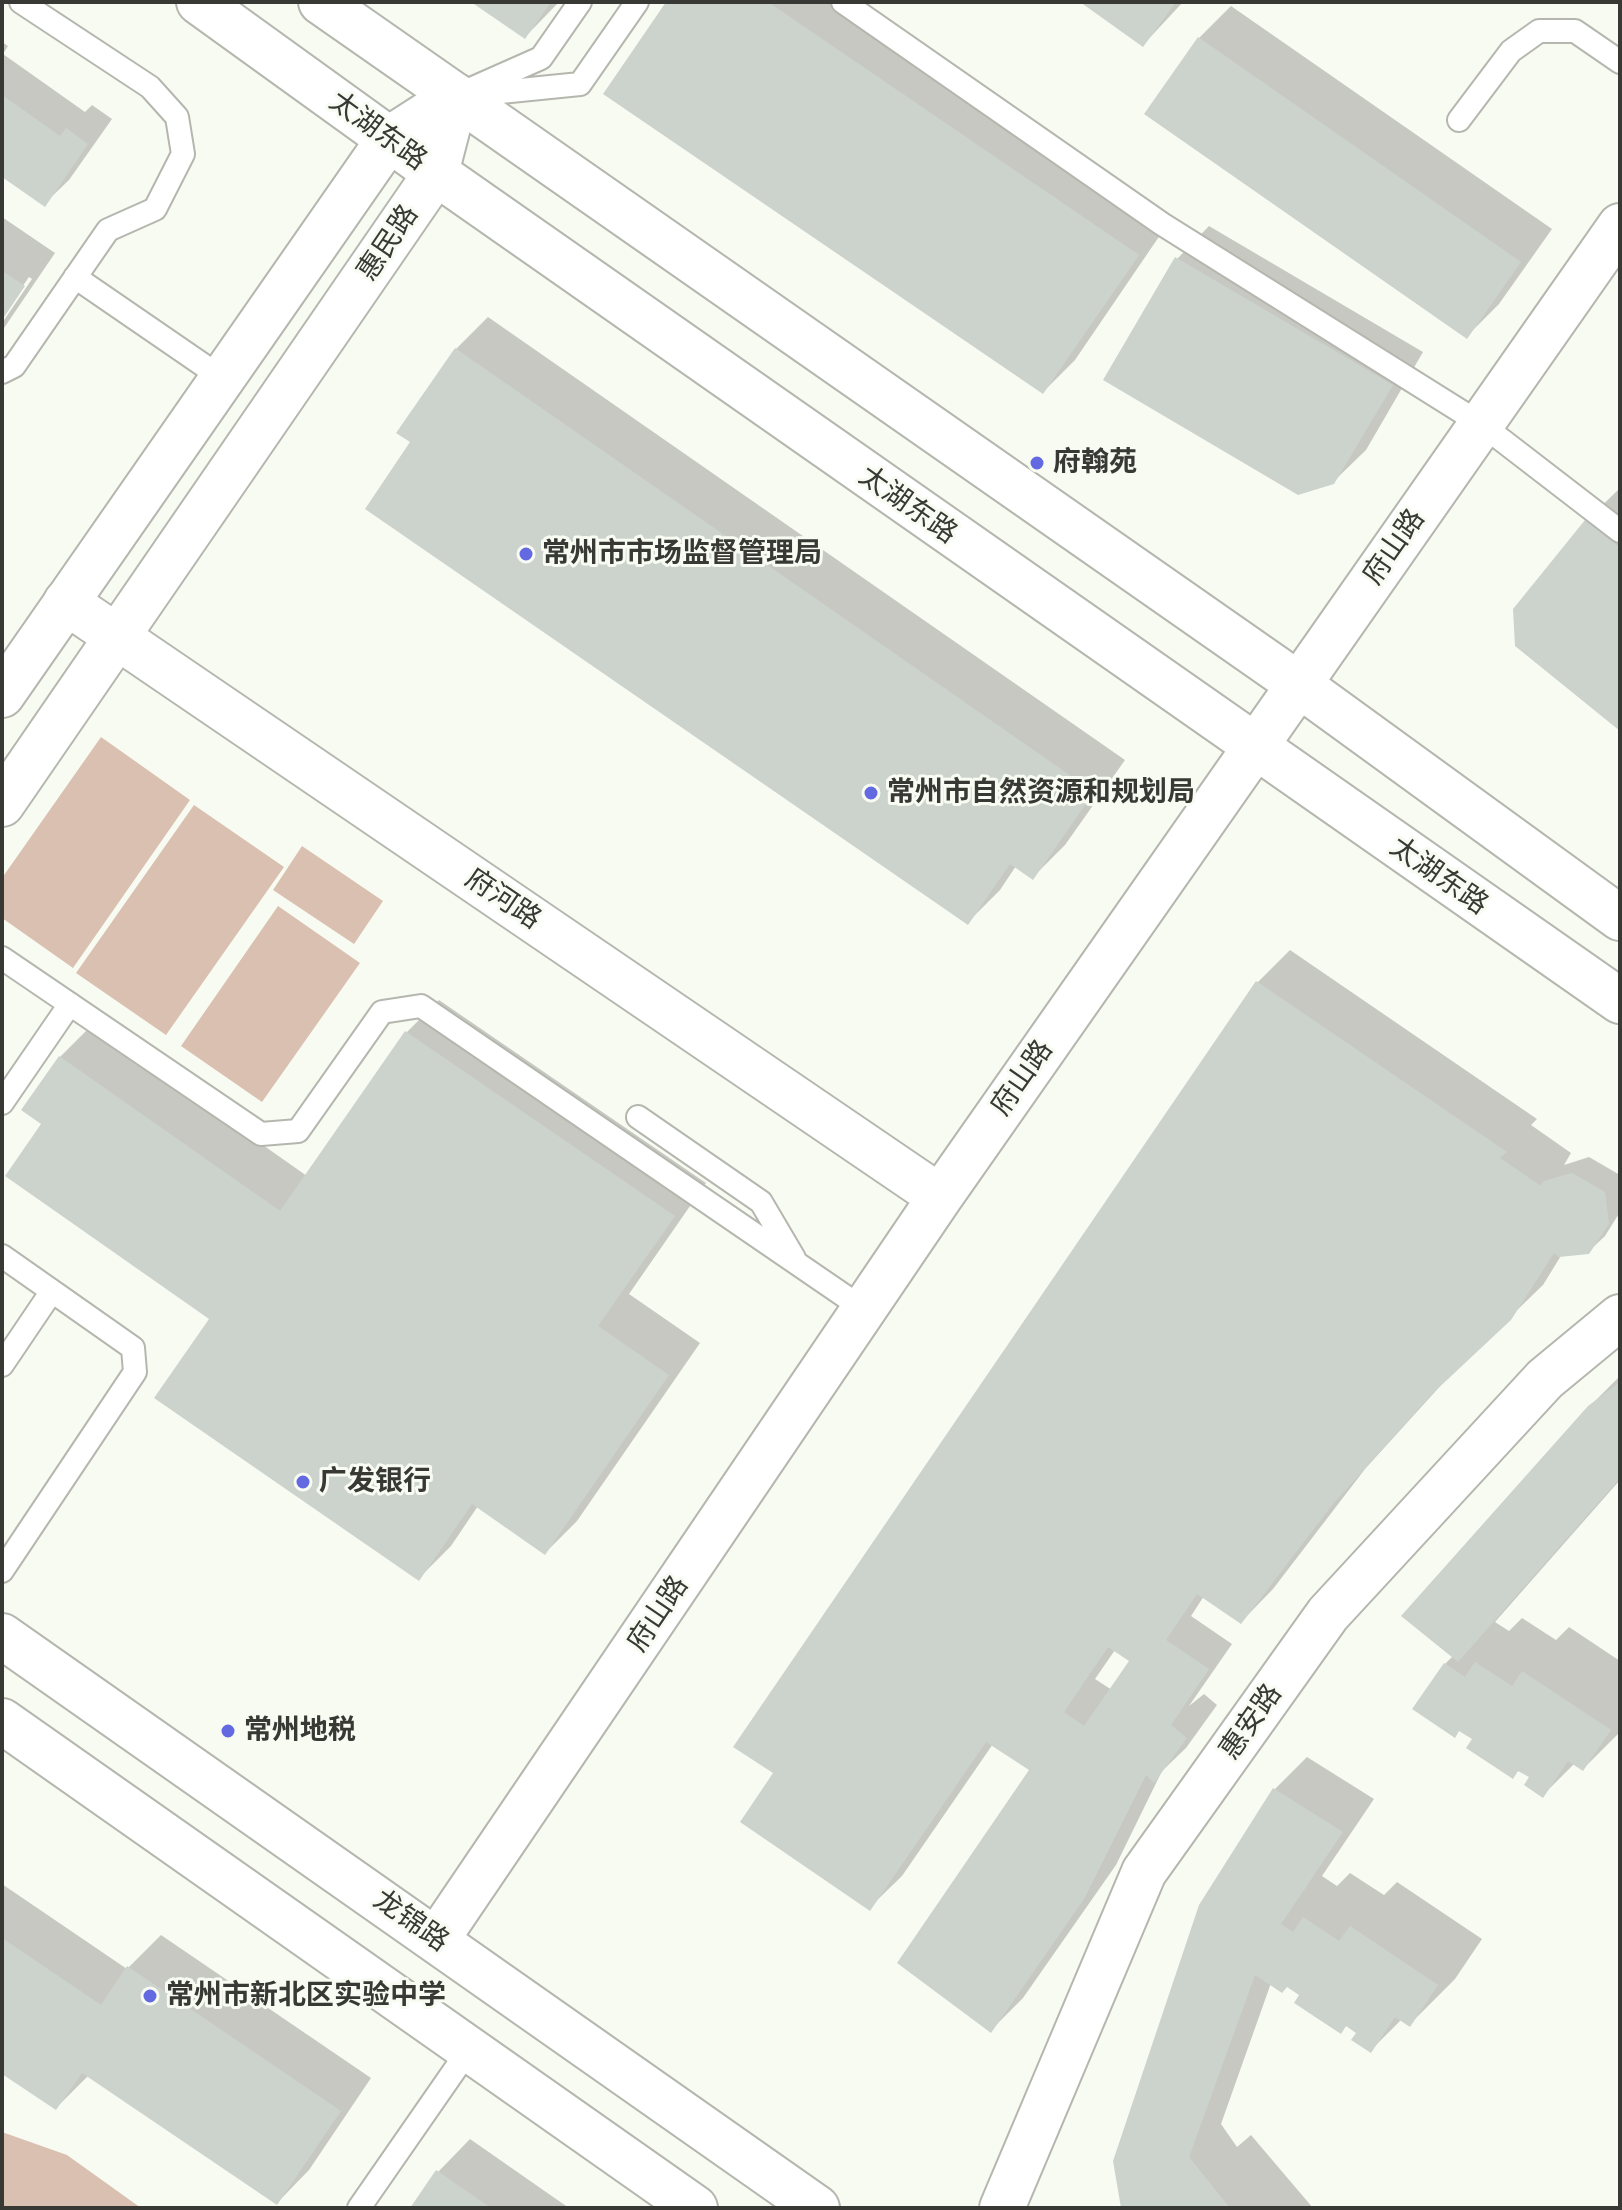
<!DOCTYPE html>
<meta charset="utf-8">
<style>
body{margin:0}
#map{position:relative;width:1622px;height:2210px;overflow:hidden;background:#f8fbf2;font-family:"Alegreya Sans",sans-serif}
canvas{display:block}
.frame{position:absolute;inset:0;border:4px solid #383835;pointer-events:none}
</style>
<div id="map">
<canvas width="1622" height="2210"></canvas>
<div class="frame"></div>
</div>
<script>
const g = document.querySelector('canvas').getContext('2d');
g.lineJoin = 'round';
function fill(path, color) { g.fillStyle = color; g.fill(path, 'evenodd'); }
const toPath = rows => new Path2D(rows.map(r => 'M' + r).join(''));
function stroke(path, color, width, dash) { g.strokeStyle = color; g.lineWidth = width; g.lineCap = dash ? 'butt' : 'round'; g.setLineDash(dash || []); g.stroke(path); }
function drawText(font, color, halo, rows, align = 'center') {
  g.font = font + ' "Alegreya Sans","Noto Sans SC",sans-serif'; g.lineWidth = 6; g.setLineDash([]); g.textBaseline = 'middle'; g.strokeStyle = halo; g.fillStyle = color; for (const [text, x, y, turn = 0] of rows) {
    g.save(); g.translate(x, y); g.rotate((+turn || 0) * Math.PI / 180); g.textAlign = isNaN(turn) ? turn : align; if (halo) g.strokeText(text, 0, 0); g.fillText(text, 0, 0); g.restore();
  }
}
const green = toPath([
 [101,737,190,800,73,968,2,918,2,878],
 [194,805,284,867,166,1035,76,973],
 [302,846,383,901,354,944,273,890],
 [278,906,360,963,262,1102,181,1046],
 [2,2132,67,2155,141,2208,2,2208]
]);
const shadow = toPath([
 [474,2,559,2,525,37],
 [669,2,847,2,1169,222,1075,360,1043,392],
 [1083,2,1183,2,1143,45],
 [1231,6,1552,229,1499,304,1467,336,1199,38],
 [2,42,8,46,3,54,85,112,92,105,112,119,69,180,44,204,2,175],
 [2,217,55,253,2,331,2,323,32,279,29,277,2,316],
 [1209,226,1423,352,1366,450,1333,482,1177,259],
 [488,317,1125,760,1065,845,1033,877,1016,866,1000,890,968,922,413,442,456,349],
 [1619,489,1620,490,1620,729,1515,609,1586,521],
 [1290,950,1537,1119,1531,1125,1571,1153,1564,1165,1589,1157,1620,1175,1620,1212,1605,1236,1588,1252,1562,1254,1543,1285,1453,1372,1365,1469,1273,1589,1241,1622,1204,1596,1191,1616,1232,1644,1189,1706,1204,1694,1217,1705,1186,1748,1162,1771,1116,1865,1023,1998,991,2030,1032,1770,993,1744,902,1876,869,1908,776,1773,736,1746,1258,982],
 [1115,1650,1132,1661,1112,1690,1095,1679],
 [439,1000,706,1183,629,1294,700,1343,577,1521,545,1553,478,1506,451,1546,419,1578,211,1318,44,1124,60,1057,92,1025,307,1176,407,1032],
 [1620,1376,1620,1480,1495,1622,1509,1631,1522,1618,1556,1640,1569,1627,1620,1661,1620,1732,1583,1769,1575,1763,1543,1795,1531,1777,1520,1769,1513,1776,1474,1739,1445,1664,1453,1656,1589,1407],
 [1307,1757,1374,1799,1322,1876,1337,1886,1350,1873,1384,1895,1397,1882,1482,1939,1455,1979,1410,2024,1402,2019,1370,2051,1359,2032,1347,2025,1340,2032,1302,1994,1288,1985,1271,1983,1221,2124,1237,2147,1251,2135,1313,2208,1123,2208,1201,1905,1275,1789],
 [2,1884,127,1969,161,1935,371,2078,309,2170,277,2203,89,2075,56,2108,2,2071],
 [470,2139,569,2208,412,2208,438,2172]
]);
const building = toPath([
 [471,2,551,2,525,39],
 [666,2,768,2,1139,255,1043,394,603,94],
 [1080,2,1176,2,1143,47],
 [1198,37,1521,262,1467,339,1144,114],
 [2,95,60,136,66,128,88,144,45,207,2,177],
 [1175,257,1393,385,1334,484,1298,495,1103,380],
 [2,271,25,286,2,320],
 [455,348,1094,792,1033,880,1010,864,968,925,365,509,410,442,396,433],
 [1585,520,1620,548,1620,731,1515,646,1513,609],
 [1256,981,1507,1152,1500,1158,1541,1186,1544,1181,1572,1173,1605,1192,1609,1224,1589,1254,1559,1257,1554,1253,1511,1320,1432,1394,1333,1504,1241,1624,1197,1594,1166,1640,1209,1669,1171,1725,1187,1738,1154,1783,1146,1775,1084,1899,991,2033,897,1963,1029,1770,986,1742,870,1911,740,1822,773,1773,733,1747],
 [1108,1647,1129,1661,1084,1726,1064,1712],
 [405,1031,675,1216,598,1326,669,1375,545,1555,472,1504,419,1581,154,1398,209,1319,5,1176,41,1124,21,1110,59,1056,280,1211],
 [1620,1382,1620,1478,1458,1662,1401,1616,1588,1406],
 [1475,1662,1512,1686,1522,1671,1611,1730,1583,1771,1568,1761,1543,1798,1524,1785,1529,1777,1518,1771,1513,1779,1466,1748,1472,1739,1459,1731,1455,1738,1412,1709,1444,1663,1465,1677],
 [1273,1788,1343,1832,1281,1924,1293,1932,1303,1917,1339,1941,1350,1926,1438,1985,1410,2027,1395,2017,1371,2053,1351,2040,1356,2033,1346,2026,1341,2034,1294,2003,1299,1995,1287,1987,1282,1993,1255,1975,1189,2157,1230,2208,1121,2208,1113,2161,1199,1905],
 [2,1938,101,2005,127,1966,341,2111,277,2205,82,2073,56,2110,2,2074],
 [436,2170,491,2208,410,2208]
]);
const service = toPath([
 [843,2,1162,224,1481,424,1620,531],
 [471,89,541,58,580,2],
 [461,96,580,84,637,2],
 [1459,120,1511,51,1539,31,1575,31,1620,62],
 [75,277,222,378],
 [2,372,14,366,108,230,155,209,183,154,177,117,150,87,21,2],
 [2,958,261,1134,298,1131,382,1012,421,1006,865,1310],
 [2,1103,70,1004],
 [638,1117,761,1202,794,1258],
 [2,1256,133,1348,135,1372,2,1571],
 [2,1365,52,1291],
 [359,2208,470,2048]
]);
const minor = toPath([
 [66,602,940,1197],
 [437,1939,940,1197,1620,226],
 [1002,2208,1144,1872,1328,1614,1545,1379,1620,1317]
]);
const tertiary = toPath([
 [2,695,389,139,456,96],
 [2,804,436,173,456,96]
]);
const secondary = toPath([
 [199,2,436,173,1620,1001],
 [321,2,1298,684,1620,918],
 [2,1636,817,2208],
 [2,1721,695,2208]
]);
const markers = [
 [1037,463,8,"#6269e1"],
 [526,554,8,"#6269e1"],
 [871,793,8,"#6269e1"],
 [303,1482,8,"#6269e1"],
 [228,1731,8,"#6269e1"],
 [150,1996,8,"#6269e1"]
];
const streetNames = [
 ["太湖东路",378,131,36],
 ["惠民路",388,243,-56],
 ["太湖东路",908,505,35],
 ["府山路",1394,547,-55],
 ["太湖东路",1439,876,35],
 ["府河路",503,899,34],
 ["府山路",1022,1078,-55],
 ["府山路",658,1614,-56],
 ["惠安路",1251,1722,-55],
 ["龙锦路",411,1921,35]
];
const poiNames = [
 ["府翰苑",1053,463],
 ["常州市市场监督管理局",542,554],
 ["常州市自然资源和规划局",887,793],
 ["广发银行",319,1482],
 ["常州地税",244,1731],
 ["常州市新北区实验中学",166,1996]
];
fill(green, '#dac0b0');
fill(shadow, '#0003');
fill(building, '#ccd3cd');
stroke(service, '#b5b7af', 26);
stroke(minor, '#b5b7af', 48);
stroke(tertiary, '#b5b7af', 48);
stroke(secondary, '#b5b7af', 48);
stroke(service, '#fff', 22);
stroke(minor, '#fff', 44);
stroke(tertiary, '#fff', 44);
stroke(secondary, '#fff', 44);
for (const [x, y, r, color] of markers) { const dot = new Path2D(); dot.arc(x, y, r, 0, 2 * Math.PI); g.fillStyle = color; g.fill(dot); stroke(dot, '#f8fbf2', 3); }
drawText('28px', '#383835', '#f8fbf2', streetNames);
drawText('bold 28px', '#383835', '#f8fbf2', poiNames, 'left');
</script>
